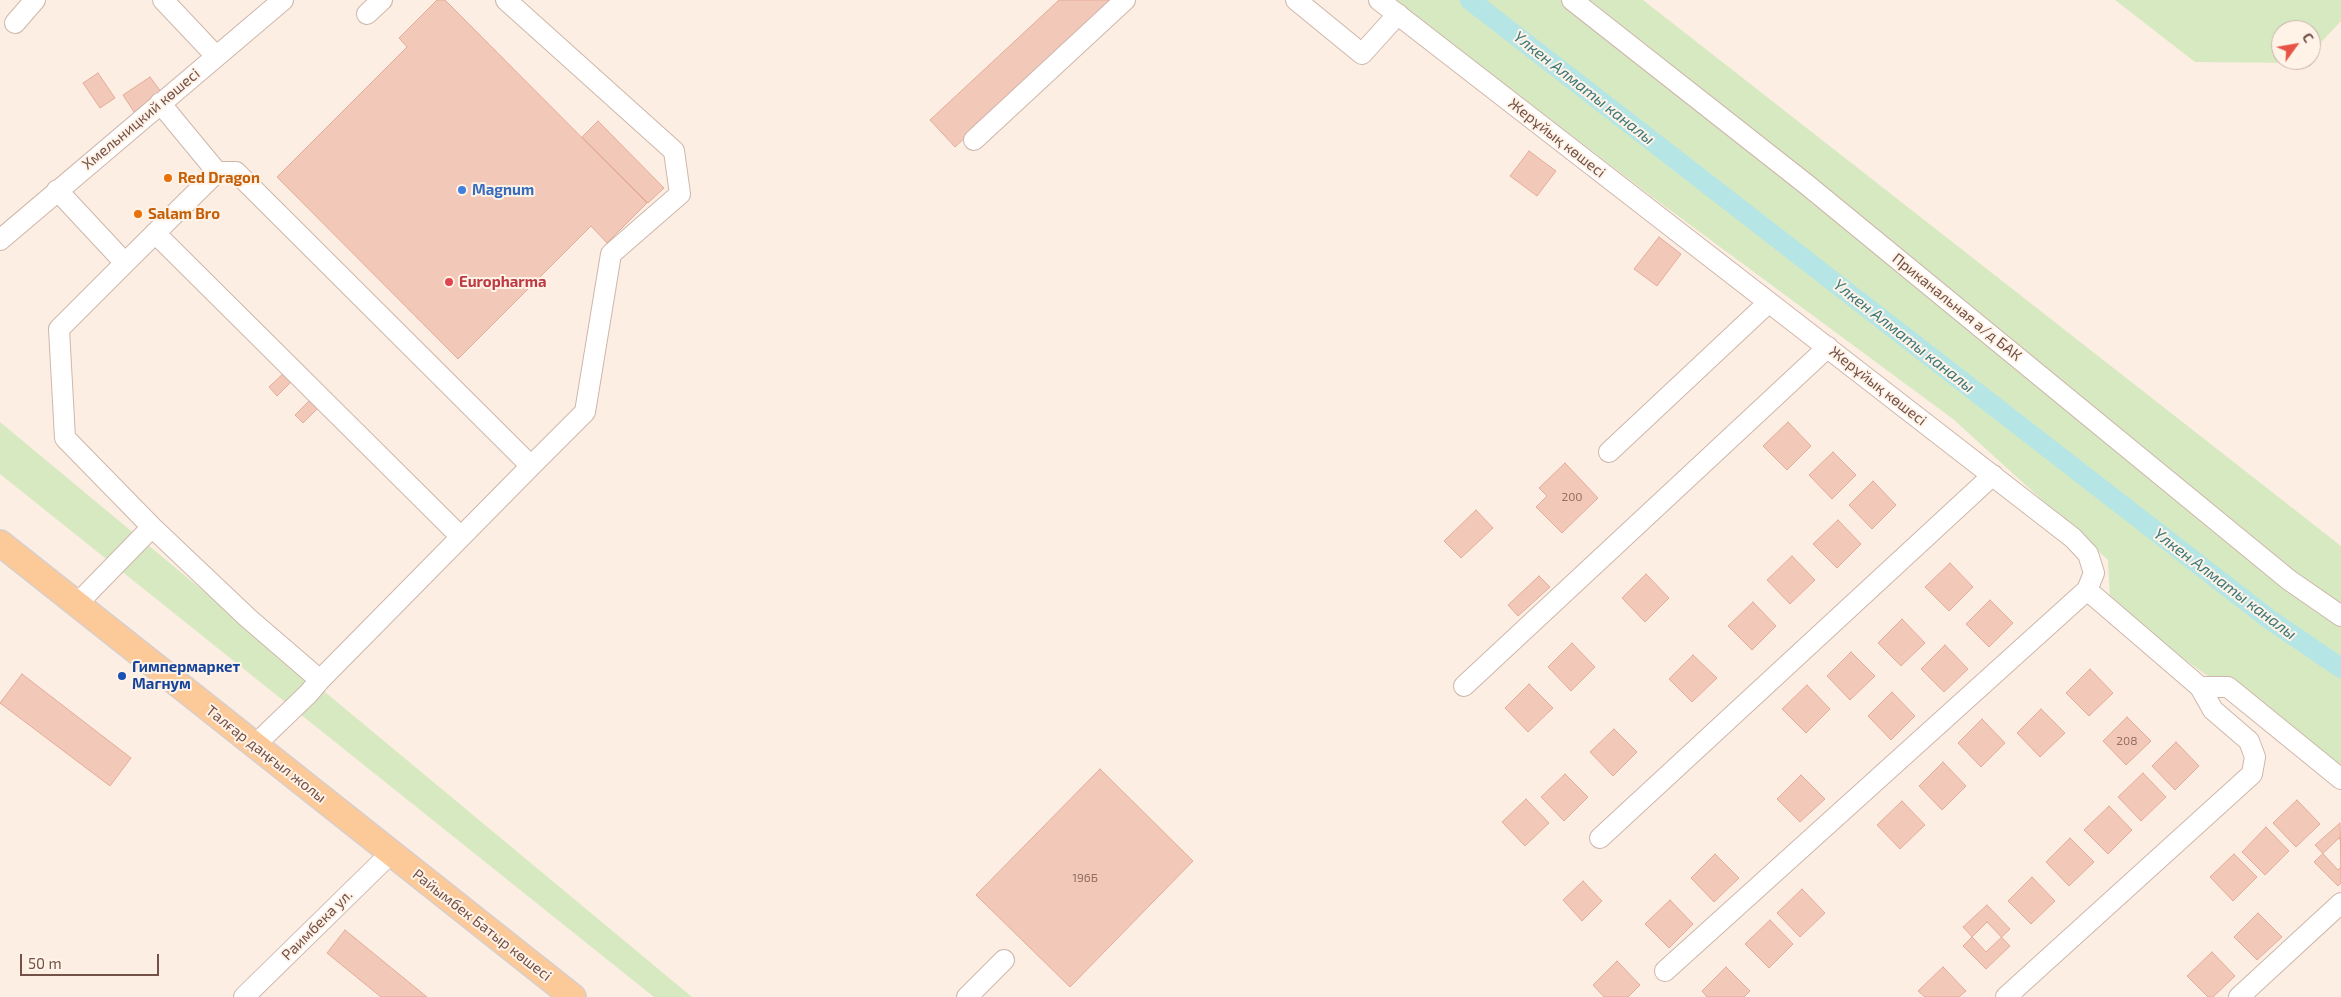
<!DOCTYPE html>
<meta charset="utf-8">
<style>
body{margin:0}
#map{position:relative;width:2341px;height:997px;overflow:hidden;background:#fceee2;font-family:"Exo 2",sans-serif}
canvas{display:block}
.north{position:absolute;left:2271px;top:20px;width:50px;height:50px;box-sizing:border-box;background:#fff3e8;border:1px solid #c7b2a8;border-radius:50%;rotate:58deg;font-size:14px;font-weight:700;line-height:20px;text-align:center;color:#745148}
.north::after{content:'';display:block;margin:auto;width:18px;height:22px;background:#e75345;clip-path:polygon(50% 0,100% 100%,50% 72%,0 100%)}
.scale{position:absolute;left:20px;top:954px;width:139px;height:22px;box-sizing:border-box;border:2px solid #745148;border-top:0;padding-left:6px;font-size:15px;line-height:18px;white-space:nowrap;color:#745148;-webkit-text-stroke:4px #fff3e8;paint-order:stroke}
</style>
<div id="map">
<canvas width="2341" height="997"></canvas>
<div class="north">С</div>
<div class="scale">50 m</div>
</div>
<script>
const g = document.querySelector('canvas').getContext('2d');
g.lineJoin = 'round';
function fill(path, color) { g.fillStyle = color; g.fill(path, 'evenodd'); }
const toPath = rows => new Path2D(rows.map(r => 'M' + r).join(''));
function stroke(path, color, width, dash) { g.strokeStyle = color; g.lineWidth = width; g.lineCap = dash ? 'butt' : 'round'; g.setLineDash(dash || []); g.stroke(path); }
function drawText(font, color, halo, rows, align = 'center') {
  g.font = font + ' "Exo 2",sans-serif'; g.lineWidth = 4; g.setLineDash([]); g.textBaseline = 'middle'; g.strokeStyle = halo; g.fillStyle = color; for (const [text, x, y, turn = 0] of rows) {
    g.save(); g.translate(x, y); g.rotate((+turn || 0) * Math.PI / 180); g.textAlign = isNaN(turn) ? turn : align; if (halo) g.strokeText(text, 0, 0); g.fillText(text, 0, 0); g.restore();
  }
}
const green = toPath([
 [1390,0,1643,0,2341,546,2341,772,2191,664,2110,602,2108,560,1953,419,1651,196,1495,77],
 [2115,0,2341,0,2341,21,2311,53,2311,30,2281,30,2281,60,2304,60,2301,63,2195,62],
 [0,422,692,997,654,997,0,474]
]);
const canal = toPath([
 [1470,0,2269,619,2341,668]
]);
const building = toPath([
 [437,0,445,0,647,203,607,243,591,226,458,359,277,177,407,47,399,38,437,0],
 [1059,0,1113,0,955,147,930,120,1059,0],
 [98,73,115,98,100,108,83,83,98,73],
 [150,77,162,93,134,112,123,95,150,77],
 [598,121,664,188,648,203,582,137,598,121],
 [1529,151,1556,171,1537,196,1510,176,1529,151],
 [1659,237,1681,254,1657,286,1634,269,1659,237],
 [287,370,295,378,277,396,269,387,287,370],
 [313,397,321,405,303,423,295,415,313,397],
 [1788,422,1811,446,1787,470,1763,446,1788,422],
 [1833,452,1856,475,1832,499,1809,475,1833,452],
 [1565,463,1598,498,1562,533,1536,507,1547,496,1539,488,1565,463],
 [1873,481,1896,505,1872,529,1849,505,1873,481],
 [1476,510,1493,528,1461,558,1444,541,1476,510],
 [1838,520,1861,544,1837,568,1813,544,1838,520],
 [1792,556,1815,580,1790,604,1767,580,1792,556],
 [1950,563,1973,587,1949,611,1925,587,1950,563],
 [1646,574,1669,598,1645,622,1622,598,1646,574],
 [1539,576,1550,587,1518,616,1508,605,1539,576],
 [1990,600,2013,623,1989,647,1966,624,1990,600],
 [1753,602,1776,626,1752,650,1728,626,1753,602],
 [1902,619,1925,643,1901,666,1878,643,1902,619],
 [1572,643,1595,667,1571,691,1548,667,1572,643],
 [1945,645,1968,669,1944,692,1921,669,1945,645],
 [1851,652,1875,676,1850,700,1827,676,1851,652],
 [1693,655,1717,678,1692,702,1669,679,1693,655],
 [2090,669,2113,693,2089,716,2066,693,2090,669],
 [22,674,131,758,110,786,0,703,22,674],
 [1529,684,1553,708,1528,732,1505,708,1529,684],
 [1807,685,1830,709,1806,733,1782,709,1807,685],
 [1892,692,1915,716,1891,740,1868,716,1892,692],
 [2041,709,2065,733,2040,757,2017,733,2041,709],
 [2127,717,2151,741,2126,765,2103,741,2127,717],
 [1982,719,2005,743,1981,767,1958,743,1982,719],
 [1614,729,1637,752,1613,776,1590,752,1614,729],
 [2176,742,2199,766,2175,790,2152,766,2176,742],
 [1943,762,1966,786,1942,810,1919,786,1943,762],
 [1100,769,1193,861,1070,987,976,895,1100,769],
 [2143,773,2166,797,2141,821,2118,797,2143,773],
 [1565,774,1588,797,1564,821,1541,797,1565,774],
 [1801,775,1825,799,1800,822,1777,799,1801,775],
 [1526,799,1549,823,1525,846,1502,822,1526,799],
 [2297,800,2320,824,2296,847,2273,823,2297,800],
 [1902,801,1925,825,1900,849,1877,825,1902,801],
 [2109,806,2132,830,2108,854,2084,830,2109,806],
 [2340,823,2341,867,2338,870,2315,845,2340,823],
 [2266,827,2289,851,2265,875,2242,852,2266,827],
 [2070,838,2094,862,2069,886,2046,862,2070,838],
 [2339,838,2341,841,2341,883,2338,886,2314,862,2339,838],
 [1715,854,1739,878,1714,902,1691,878,1715,854],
 [2234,854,2257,877,2233,901,2210,877,2234,854],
 [2032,877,2055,901,2031,924,2008,901,2032,877],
 [1583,881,1602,901,1582,921,1563,900,1583,881],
 [1802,889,1825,913,1800,937,1777,913,1802,889],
 [1670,900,1693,924,1669,948,1645,924,1670,900],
 [1987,905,2010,929,1986,952,1963,927,1987,905],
 [2258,913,2282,937,2257,960,2234,937,2258,913],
 [1770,920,1793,944,1769,968,1745,944,1770,920],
 [1987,922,2010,946,1986,969,1963,946,1987,922],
 [345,930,427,997,381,997,327,953,345,930],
 [2212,952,2235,976,2213,997,2208,997,2187,976,2212,952],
 [1617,961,1640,985,1628,997,1604,997,1593,985,1617,961],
 [1726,967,1750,991,1744,997,1707,997,1702,991,1726,967],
 [1943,967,1966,991,1959,997,1925,997,1918,991,1943,967]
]);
const minor = toPath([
 [163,0,216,56],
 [506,0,674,151,680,194,611,254,585,412,531,466],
 [1296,0,1362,54,1398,14],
 [1379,0,2073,538,2088,554,2094,573,2087,590,2200,687,2228,687,2341,779],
 [1572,0,1806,184,2289,580,2341,616],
 [367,14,382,0],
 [15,23,35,0],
 [974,140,1125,0],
 [57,190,125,263,59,329,65,438,152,527],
 [155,233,461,537],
 [0,240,283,0],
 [125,263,217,172],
 [1609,452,1768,303],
 [77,604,152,527,248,618,320,680,531,466,236,172,217,172,160,103],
 [1464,686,1828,347],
 [255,745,308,694,320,680],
 [1600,838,1993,475],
 [1665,971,2087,590],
 [244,997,391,853],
 [967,997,1004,960],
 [2006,997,2252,774,2255,757,2249,741,2213,710,2200,687],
 [2239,997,2341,903]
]);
const major = toPath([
 [0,543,573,997]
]);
const markers = [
 [168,178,5,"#e8710a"],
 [462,190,5,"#3f7fe0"],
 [138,214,5,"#e8710a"],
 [449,282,5,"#e0444e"],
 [122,676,5,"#1a4fb4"]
];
const numberNames = [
 ["200",1572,497],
 ["208",2127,741],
 ["196Б",1085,878]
];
const streetNames = [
 ["Хмельницкий көшесі",141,119,-40],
 ["Жерұйық көшесі",1557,138,38],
 ["Приканальная а/д БАК",1957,307,39],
 ["Жерұйық көшесі",1878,386,38],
 ["Талғар даңғыл жолы",266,754,38],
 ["Раимбека ул.",317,925,-45],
 ["Райымбек Батыр көшесі",482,925,38]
];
const foodNames = [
 ["Red Dragon",178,178],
 ["Salam Bro",148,214]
];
const shopNames = [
 ["Magnum",472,190]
];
const healthNames = [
 ["Europharma",459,282]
];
const transitNames = [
 ["Гимпермаркет",132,667],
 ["Магнум",132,684]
];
const waterNames = [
 ["Үлкен Алматы каналы",1584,88,38],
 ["Үлкен Алматы каналы",1904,336,38],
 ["Үлкен Алматы каналы",2225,584,37]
];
fill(green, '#d7e9c0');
stroke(canal, '#b6e5e6', 20);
fill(building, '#f2c8b9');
stroke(building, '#e4ab99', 1);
stroke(minor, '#cfb6ab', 22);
stroke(major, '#d8cecc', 28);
stroke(minor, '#fff', 20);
stroke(major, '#fcc999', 25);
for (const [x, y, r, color] of markers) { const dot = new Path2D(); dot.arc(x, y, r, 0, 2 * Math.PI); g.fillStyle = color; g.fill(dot); stroke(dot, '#fff3e8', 2); }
drawText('12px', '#946f64', null, numberNames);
drawText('15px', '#745148', '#fff3e8', streetNames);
drawText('bold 15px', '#c56008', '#fff3e8', foodNames, 'left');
drawText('bold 15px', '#366cbe', '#fff3e8', shopNames, 'left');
drawText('bold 15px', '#be3a42', '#fff3e8', healthNames, 'left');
drawText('bold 15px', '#164399', '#fff3e8', transitNames, 'left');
drawText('italic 16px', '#3c7879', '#fff3e8', waterNames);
</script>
